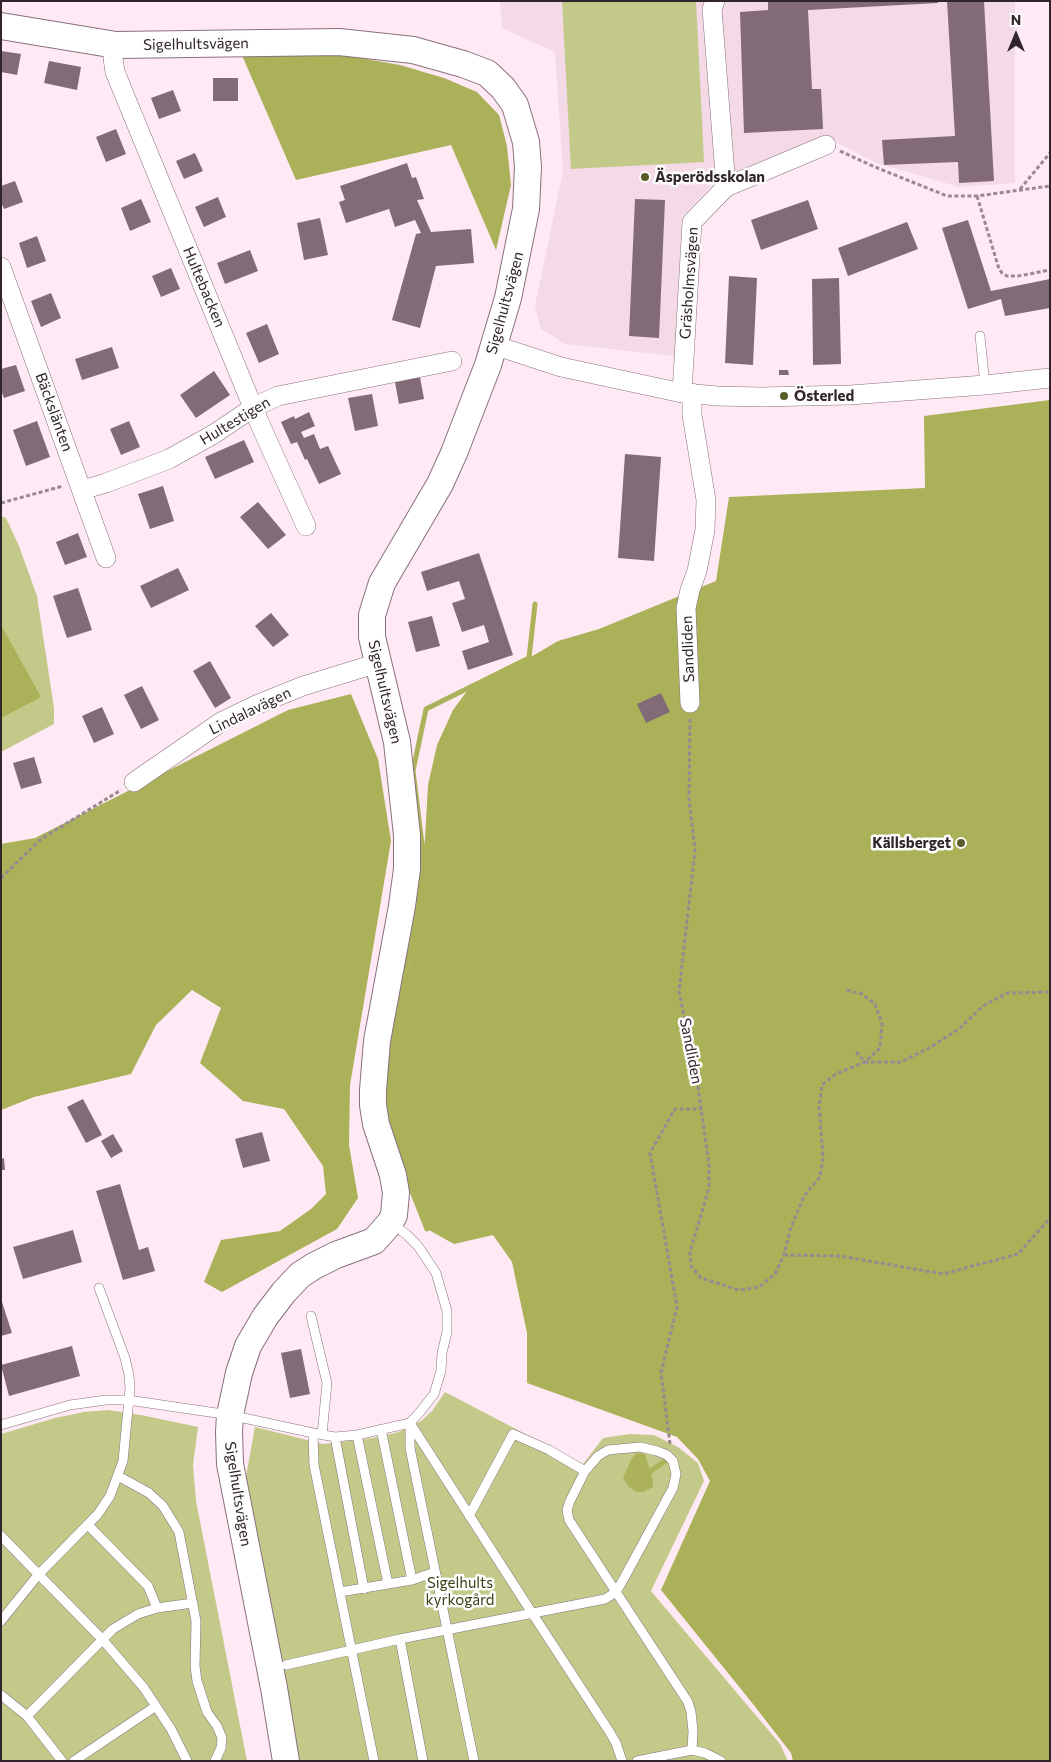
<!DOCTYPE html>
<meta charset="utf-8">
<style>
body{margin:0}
#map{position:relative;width:1051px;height:1762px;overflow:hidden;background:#ffe9f4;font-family:Commissioner,sans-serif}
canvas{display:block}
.frame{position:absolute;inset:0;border:2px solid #2f252a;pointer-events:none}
.north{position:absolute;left:991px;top:10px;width:50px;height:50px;-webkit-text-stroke:4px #fdfdfd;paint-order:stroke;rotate:0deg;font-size:14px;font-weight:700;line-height:20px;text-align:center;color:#2f252a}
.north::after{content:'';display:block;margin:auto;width:18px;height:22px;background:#2f252a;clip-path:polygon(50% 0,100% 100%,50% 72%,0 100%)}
</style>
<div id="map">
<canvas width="1051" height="1762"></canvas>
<div class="frame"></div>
<div class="north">N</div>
</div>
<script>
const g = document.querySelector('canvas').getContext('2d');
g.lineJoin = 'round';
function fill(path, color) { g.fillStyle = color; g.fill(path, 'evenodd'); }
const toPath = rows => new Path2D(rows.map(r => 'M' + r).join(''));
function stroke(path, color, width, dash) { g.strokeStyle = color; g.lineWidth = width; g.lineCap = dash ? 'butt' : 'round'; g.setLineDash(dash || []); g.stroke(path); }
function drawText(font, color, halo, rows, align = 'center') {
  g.font = font + ' Commissioner,sans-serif'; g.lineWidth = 5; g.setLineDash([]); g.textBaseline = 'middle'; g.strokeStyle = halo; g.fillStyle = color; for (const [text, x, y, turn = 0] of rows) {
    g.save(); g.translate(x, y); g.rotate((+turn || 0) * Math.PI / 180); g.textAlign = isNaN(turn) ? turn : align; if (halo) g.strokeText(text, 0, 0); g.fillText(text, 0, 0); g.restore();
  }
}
const built = toPath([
 [500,1,1015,1,1015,183,959,187,876,163,824,136,714,183,682,216,675,356,565,344,541,329,535,306,563,171,555,52,502,28]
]);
const green = toPath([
 [562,1,696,1,704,162,571,169],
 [1,516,6,518,19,546,37,596,54,708,54,724,1,752],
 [445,1392,583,1464,603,1438,630,1434,654,1435,678,1447,698,1463,704,1481,651,1591,780,1744,788,1761,298,1761,247,1495,246,1476,255,1427,323,1444,373,1438,399,1432,421,1421,432,1411],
 [108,1410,141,1415,198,1427,193,1465,196,1501,247,1761,1,1761,1,1434,55,1418,84,1412]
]);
const forest = toPath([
 [241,53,344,55,400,65,444,78,477,92,499,115,507,146,511,185,496,250,451,145,296,180],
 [1050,400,1050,1761,793,1761,791,1753,753,1704,661,1590,710,1481,698,1459,677,1437,527,1383,527,1333,512,1262,493,1235,454,1244,427,1229,388,1136,380,1105,383,1059,410,961,425,839,428,785,437,745,453,710,470,687,512,668,558,641,599,629,716,581,729,497,925,488,924,416],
 [1,625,41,697,1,718],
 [351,694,378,759,391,841,350,1085,349,1145,358,1198,337,1229,222,1292,204,1282,221,1240,280,1231,311,1209,326,1194,323,1166,284,1109,243,1101,200,1063,221,1008,192,990,156,1025,131,1074,34,1097,1,1110,1,844,35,838,288,710]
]);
const water = toPath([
 [636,1453,645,1454,653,1480,653,1487,643,1492,637,1492,629,1487,623,1478,631,1460]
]);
const stream = toPath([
 [396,1010,412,942,423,852,413,771,426,709,529,658,535,604],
 [404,1171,427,1229],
 [689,1442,753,1392,795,1376,857,1364,913,1321,957,1292,1010,1293,1050,1274],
 [651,1471,665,1461]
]);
const building = toPath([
 [768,1,938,1,938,3,808,10,812,89,821,89,823,129,744,133,740,12,768,10],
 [947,1,984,1,994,181,959,183,958,162,884,165,882,140,955,136],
 [1,51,21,54,17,75,1,72],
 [49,61,81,67,77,90,44,83],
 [213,78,238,78,238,101,213,101],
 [173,90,181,111,159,119,151,98],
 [116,129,126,154,106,162,96,137],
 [195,153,203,171,184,179,176,161],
 [407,163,412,178,416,177,424,199,417,200,431,232,471,229,474,263,436,266,420,328,392,320,416,234,421,233,415,220,395,227,389,209,346,223,339,202,345,200,340,186],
 [15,181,23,202,4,209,1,202,1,186],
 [218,197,226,217,204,227,195,207],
 [141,199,151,222,130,231,121,208],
 [635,199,665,200,659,338,629,336],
 [808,200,818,229,761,250,751,220],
 [320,218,328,255,304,260,297,223],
 [968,220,991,291,1050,279,1050,308,1005,316,1001,299,968,309,942,228],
 [907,222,918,249,848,276,838,248],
 [37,236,46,261,27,268,19,243],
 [250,250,258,271,225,284,217,263],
 [171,268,180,289,161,297,152,276],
 [729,276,757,278,753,365,725,363],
 [839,278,841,364,813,365,812,279],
 [51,293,61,318,41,327,31,301],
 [267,324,279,354,259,363,246,333],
 [112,347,119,368,82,380,75,359],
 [16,365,25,391,4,398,1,390,1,369],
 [779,370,788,370,789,375,779,375],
 [214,371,230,395,196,418,180,395],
 [420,377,424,399,399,404,395,382],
 [372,394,378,426,355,431,348,398],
 [309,412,315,426,301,432,304,438,314,434,320,449,328,446,341,474,319,484,307,459,305,460,297,442,291,444,281,422,294,416,295,419],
 [37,421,50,457,26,466,13,430],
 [129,421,140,447,121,455,110,429],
 [244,440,254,462,215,479,205,457],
 [625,454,661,457,654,561,618,558],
 [163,486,174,521,150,529,138,494],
 [258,502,286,535,268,549,240,517],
 [78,533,87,557,65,565,56,542],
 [479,553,513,655,468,670,462,651,489,642,484,625,462,632,452,603,465,599,459,581,427,591,421,572],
 [178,568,189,590,151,608,140,586],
 [78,588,92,630,67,638,53,596],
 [271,613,289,635,273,647,255,626],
 [432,616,440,646,416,652,408,622],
 [210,661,231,698,215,708,193,671],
 [142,686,159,720,141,729,124,695],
 [661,693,670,712,646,723,637,704],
 [102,707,114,734,94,743,82,716],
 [34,757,42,783,21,789,13,763],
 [83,1099,102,1135,86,1143,67,1107],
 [262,1132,270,1161,243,1168,235,1139],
 [113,1134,123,1151,111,1158,101,1141],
 [4,1158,5,1170,1,1170,1,1159],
 [120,1184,139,1250,148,1247,155,1271,123,1280,96,1191],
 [73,1230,82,1262,23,1279,13,1247],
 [1,1299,12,1333,1,1336],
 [72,1346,80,1376,9,1396,1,1365],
 [301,1349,310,1394,290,1398,281,1353]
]);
const path = toPath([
 [840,151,875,167,947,196,977,196,1050,186],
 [1020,189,1050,153],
 [977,196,999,269,1002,273,1007,276,1018,276,1050,270],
 [1,503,63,486],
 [690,719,689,799,695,850,679,992,695,1065,709,1165,709,1188,690,1252,691,1266,701,1278,739,1290,759,1287,775,1274,784,1255,790,1230,804,1196,820,1177,823,1157,819,1106,822,1085,836,1074,865,1062,880,1048,882,1024,875,1004,862,994,846,990],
 [1,878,41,839,121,790],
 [856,1052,865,1062,901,1062,931,1047,960,1028,983,1006,1007,993,1050,992],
 [784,1255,840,1256,943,1274,1018,1254,1050,1218],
 [670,1444,661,1373,677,1307,650,1153,675,1109,702,1109]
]);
const lane = toPath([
 [980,336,985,385],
 [311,1316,327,1383,322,1435],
 [410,1423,532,1613,609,1731,616,1743,622,1761],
 [410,1423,410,1448,474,1761],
 [1,1425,70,1405,106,1400,128,1400,230,1415,313,1433],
 [381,1429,412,1580],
 [357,1435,388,1584],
 [335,1437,364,1589],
 [585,1471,570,1501,567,1510,569,1520,688,1702,691,1712,693,1731,692,1750,637,1761],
 [118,1476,149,1493,163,1506,179,1532,196,1621,195,1666,197,1681,207,1712,217,1726,222,1738,221,1748,215,1761],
 [88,1525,148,1586,157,1608],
 [1,1536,102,1639,144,1688,171,1729,187,1761],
 [340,1592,412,1580,435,1572],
 [1,1621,38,1575,98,1514,110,1496,123,1461,130,1388,129,1375,125,1358,99,1288],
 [400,1639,605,1599,616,1592,623,1580,673,1488,676,1474,673,1461,667,1455,657,1451,640,1447,608,1450,598,1456,585,1471,549,1450,513,1434,469,1516],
 [286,1665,400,1639,423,1761],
 [1,1695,27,1716,62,1761],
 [27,1716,113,1629,138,1614,157,1608,193,1603],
 [692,1750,705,1753,721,1761],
 [74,1761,156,1706],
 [374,1761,314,1465,313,1433,335,1437,357,1435,410,1423,420,1412,434,1394,441,1371,442,1353,447,1332,447,1311,436,1273,418,1246,406,1234,392,1224]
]);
const street = toPath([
 [116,45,113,58,115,72,259,422,306,526],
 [726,187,826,145],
 [1,267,106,558],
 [494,345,561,367,682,393,718,396,761,397,850,395,985,385,1050,378],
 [682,393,692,222,726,187,712,9,715,1],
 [82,490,106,483,169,459,214,434,254,407,278,396,452,361],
 [690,703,686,608,690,590,697,571,705,530,706,500,692,415,692,393],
 [134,782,221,722,256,705,303,686,378,663]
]);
const secondary = toPath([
 [1,26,116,45,339,42,413,50,463,64,487,73,503,88,515,105,526,142,528,167,526,209,508,298,488,365,454,453,440,484,382,583,372,615,372,637,397,742,407,835,407,869,402,906,377,1041,373,1090,373,1105,376,1124,393,1175,396,1193,394,1215,390,1223,374,1241,336,1255,314,1266,300,1275,284,1292,265,1317,248,1346,239,1373,230,1415,229,1432,230,1464,274,1688,286,1761]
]);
const markers = [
 [645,177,5,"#595c2a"],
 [784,396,5,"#595c2a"],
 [961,843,5,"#595c2a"]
];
const streetNames = [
 ["Sigelhultsvägen",196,44,-1],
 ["Gräsholmsvägen",689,283,-86],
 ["Hultebacken",204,287,67],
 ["Sigelhultsvägen",505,303,-75],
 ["Bäckslänten",54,412,70],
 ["Hultestigen",235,421,-31],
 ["Sandliden",688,649,-92],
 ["Sigelhultsvägen",385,692,77],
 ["Lindalavägen",250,711,-26],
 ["Sandliden",691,1051,79],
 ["Sigelhultsvägen",238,1494,81]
];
const poiNames = [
 ["Äsperödsskolan",655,177],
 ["Österled",794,396],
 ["Källsberget",951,843,"right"]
];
const parkNames = [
 ["Sigelhults",460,1583],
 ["kyrkogård",460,1600]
];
fill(built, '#f4d9e6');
fill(green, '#c3c989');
fill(forest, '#abb158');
fill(water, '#acb259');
stroke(stream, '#acb259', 5);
fill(building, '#826b76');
stroke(lane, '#88717c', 10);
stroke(street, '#88717c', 20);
stroke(secondary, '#88717c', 28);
stroke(path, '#998991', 3, [4, 2.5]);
stroke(lane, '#fff', 9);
stroke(street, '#fff', 19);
stroke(secondary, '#fff', 26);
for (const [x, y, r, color] of markers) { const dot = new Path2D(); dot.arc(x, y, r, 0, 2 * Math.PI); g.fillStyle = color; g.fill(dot); stroke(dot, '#fdfdfd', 2); }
drawText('15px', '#2f252a', '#fdfdfd', streetNames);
drawText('bold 15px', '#2f252a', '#fdfdfd', poiNames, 'left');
drawText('15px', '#3d3f19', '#fdfdfd', parkNames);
</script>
